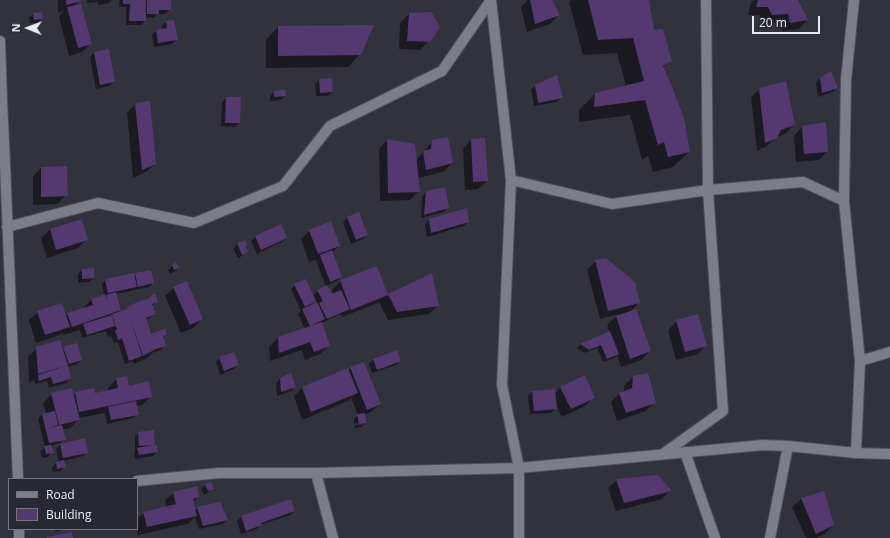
<!DOCTYPE html>
<style>
body{margin:0}
#map{position:relative;width:890px;height:538px;overflow:hidden;background:#32323d;font-family:"Open Sans",sans-serif}
canvas{display:block}
.legend{position:absolute;left:8px;top:478px;width:130px;height:52px;box-sizing:border-box;background:#282832;border:1px solid #76767f;margin:0;padding:5px 7px;list-style:none;font-size:12px;color:#ebebf2}
.legend li{display:flex;align-items:center;gap:8px;height:20px}
.legend b{width:20px;border:1px solid #76767f}
.north{position:absolute;left:8px;top:8px;width:40px;height:40px;-webkit-text-stroke:3px #282832;paint-order:stroke;rotate:271deg;font-size:11px;font-weight:700;line-height:16px;text-align:center;color:#ebebf2}
.north::after{content:'';display:block;margin:auto;width:14px;height:18px;background:#ebebf2;clip-path:polygon(50% 0,100% 100%,50% 72%,0 100%)}
.scale{position:absolute;left:752px;top:16px;width:68px;height:18px;box-sizing:border-box;border:2px solid #ebebf2;border-top:0;padding-left:5px;font-size:12px;line-height:14px;white-space:nowrap;color:#ebebf2;-webkit-text-stroke:3px #282832;paint-order:stroke}
</style>
<div id="map">
<canvas width="890" height="538"></canvas>
<ul class="legend">
<li><b style="height:5px;background:#7d7d8a"></b>Road</li>
<li><b style="height:11px;background:#533970"></b>Building</li>
</ul>
<div class="north">N</div>
<div class="scale">20 m</div>
</div>
<script>
const g = document.querySelector('canvas').getContext('2d');
g.lineJoin = 'round';
function fill(path, color) { g.fillStyle = color; g.fill(path, 'evenodd'); }
const toPath = rows => new Path2D(rows.map(r => 'M' + r).join(''));
function stroke(path, color, width, dash) { g.strokeStyle = color; g.lineWidth = width; g.lineCap = dash ? 'butt' : 'round'; g.setLineDash(dash || []); g.stroke(path); }
const shadow = toPath([
 [58,0,80,0,74,6,91,43,82,52,69,56,59,17,64,11,58,13],
 [87,0,112,0,109,3,98,5,98,2,87,3],
 [120,0,169,0,170,10,165,14,157,14,154,18,145,17,145,21,141,25,126,25,126,7,119,7],
 [528,0,551,0,558,15,550,24,527,32,521,7],
 [571,0,648,0,654,31,671,60,663,68,689,152,673,167,653,172,648,156,642,160,630,115,579,122,579,110,595,94,626,86,617,53,583,55,569,2],
 [754,0,797,0,807,20,799,29,782,31,779,23,764,23,759,15,748,15,751,3],
 [33,14,42,18,37,23,30,23,29,18],
 [409,14,429,41,420,50,399,49,400,23],
 [173,21,177,39,172,44,154,47,152,35,156,31,162,29,162,26,166,22],
 [278,27,360,54,348,67,266,68,266,40],
 [94,53,114,82,110,86,96,89,90,57],
 [820,78,837,87,833,92,818,97,816,83],
 [319,80,332,92,328,96,316,96,315,84],
 [535,86,562,98,557,102,534,106,531,90],
 [760,89,794,125,785,134,776,137,767,146,757,151,751,97],
 [274,92,285,96,281,100,270,101,270,96],
 [226,98,239,123,235,127,221,126,222,102],
 [136,104,155,164,146,172,133,178,127,112],
 [802,127,827,152,819,160,796,162,794,136],
 [387,140,416,160,433,141,452,163,443,172,418,178,419,191,410,200,380,201,379,149],
 [471,140,487,181,478,189,465,190,463,149],
 [41,168,66,195,58,204,33,205,33,176],
 [426,192,448,208,444,212,421,218,422,197],
 [359,214,367,235,363,239,351,244,343,222,347,218],
 [82,220,87,239,78,248,47,258,41,238,50,230],
 [429,220,468,222,464,226,427,237,425,224],
 [330,223,339,245,332,253,341,277,337,281,327,286,331,296,334,294,332,290,341,281,376,267,387,296,389,295,437,306,429,314,388,320,379,302,378,303,342,317,341,314,321,323,329,346,320,354,305,360,302,350,270,361,269,347,278,338,305,329,298,314,301,311,291,289,295,285,313,296,318,290,326,287,316,260,309,262,301,239,309,231],
 [316,300,318,303,311,306,310,306],
 [280,225,286,238,282,242,257,254,251,241,255,237],
 [244,241,244,246,246,252,242,256,238,258,233,248,237,244],
 [596,261,639,302,630,312,650,351,641,360,621,367,617,355,614,358,603,362,597,348,584,353,577,348,581,344,610,333,607,325,619,314,600,319,587,270],
 [176,264,178,268,174,272,170,274,168,270,172,266],
 [82,270,93,278,89,282,78,283,78,274],
 [136,274,153,283,149,287,134,290,134,289,131,291,115,294,120,310,116,314,125,311,128,308,157,301,152,306,154,314,150,318,146,320,151,336,166,335,163,338,165,346,161,350,152,353,147,358,134,364,133,361,125,364,118,342,114,343,111,336,108,337,106,331,82,338,80,330,63,335,62,333,60,335,36,343,29,320,38,312,65,316,68,314,82,309,91,300,104,296,102,284,106,280,133,276],
 [174,288,202,319,193,328,181,333,165,296],
 [677,321,706,345,698,354,676,360,668,330],
 [37,348,62,350,64,348,81,360,77,364,67,367,70,379,66,383,49,388,47,381,35,384,34,380,29,382,28,357],
 [220,358,238,365,234,369,220,375,216,362],
 [373,360,400,361,396,365,372,373,369,364],
 [351,368,380,404,371,412,364,415,365,423,361,427,355,428,355,425,362,425,362,422,354,424,354,419,358,415,351,398,348,401,302,420,294,396,302,388,348,370,348,371],
 [633,377,655,402,646,411,617,421,611,402,619,394,624,392,624,386],
 [116,379,128,387,151,396,142,405,136,406,138,414,133,418,107,424,105,413,78,418,79,419,70,428,62,430,64,439,60,443,51,446,52,452,48,457,42,458,40,451,45,447,38,419,42,414,46,414,43,403,52,394,73,395,76,393,94,394,108,391,108,388],
 [280,379,295,387,291,391,277,396,276,383],
 [561,387,594,397,585,406,562,417,555,404,556,408,551,413,530,414,528,396,532,392,554,394],
 [153,431,154,446,157,452,153,456,135,459,134,453,135,451,135,437,139,433],
 [61,444,87,452,83,456,64,461,65,467,60,471,53,472,52,467,56,463,59,462,56,449],
 [617,480,670,491,662,499,616,511,608,488],
 [210,483,212,488,208,493,204,495,201,489,205,485],
 [174,492,198,497,193,502,195,510,198,508,227,520,223,524,199,529,195,517,188,524,138,535,137,529,137,519,144,513,166,507,165,501],
 [823,492,833,525,825,534,816,538,806,538,792,507,801,499],
 [290,500,294,511,290,515,260,525,257,529,241,534,237,521,241,517],
 [55,529,65,529,55,532]
]);
const building = toPath([
 [66,0,81,0,81,1,66,5],
 [123,0,146,0,146,21,129,21,130,4,123,4],
 [147,0,171,0,171,10,159,10,159,14,147,14],
 [530,0,552,0,560,15,535,24],
 [588,0,649,0,654,30,663,29,672,61,663,66,672,87,684,118,690,152,668,157,664,142,658,145,645,100,594,107,595,93,644,81,633,38,598,40],
 [758,0,798,0,808,20,790,23,788,14,772,15,768,7,756,7],
 [81,4,92,44,78,48,67,7],
 [42,12,43,19,34,20,33,13],
 [431,12,440,27,430,42,407,41,409,13],
 [174,20,178,40,158,43,156,30,167,28,166,21],
 [374,25,361,55,278,56,278,26],
 [109,49,115,82,100,85,94,52],
 [831,71,838,88,822,93,820,78],
 [557,75,563,98,538,103,535,85],
 [332,78,333,92,320,93,319,79],
 [786,81,795,125,781,130,777,138,765,143,759,88],
 [285,90,286,96,274,97,274,91],
 [226,97,241,97,240,123,225,123],
 [150,101,156,164,142,170,135,103],
 [826,122,828,152,804,154,802,126],
 [448,137,453,163,426,170,423,151,431,149,432,140],
 [485,138,488,181,473,182,471,139],
 [387,139,415,144,420,192,388,193],
 [67,166,68,196,41,197,41,167],
 [445,187,449,208,424,215,426,191],
 [467,208,469,222,431,233,429,219],
 [359,212,368,235,356,240,347,217],
 [82,219,88,240,56,250,50,229],
 [331,221,340,246,318,254,309,230],
 [281,224,287,238,261,250,255,236],
 [245,240,247,245,245,246,248,252,242,255,237,243],
 [332,250,342,277,330,282,320,255],
 [606,258,635,282,640,303,608,311,595,260],
 [176,262,179,268,174,270,172,265],
 [377,266,388,295,351,310,340,280],
 [94,268,94,278,82,279,82,269],
 [151,270,154,283,138,287,135,273],
 [134,273,137,287,108,293,105,279],
 [432,273,439,306,397,312,388,294],
 [306,279,316,301,305,307,294,284],
 [187,281,203,319,190,325,173,287],
 [327,285,332,294,341,290,350,309,327,319,319,303,323,301,317,290],
 [116,292,121,310,72,327,67,313,93,305,91,299,105,294,108,302,106,295],
 [155,293,158,302,152,304,156,314,146,318,151,334,165,329,167,335,163,336,166,346,156,349,143,356,131,321,142,356,129,361,122,338,118,340,115,330,117,330,112,314,127,309,127,307,140,301,148,299],
 [317,302,325,319,310,326,302,309],
 [62,303,70,327,45,335,37,311],
 [636,309,651,351,630,359,616,316],
 [698,314,707,346,685,352,676,320],
 [112,315,115,326,87,335,83,324],
 [322,322,330,346,314,352,310,342,279,353,278,337],
 [610,331,619,354,607,359,601,345,589,350,580,344],
 [60,340,68,365,38,374,36,347],
 [77,343,82,360,69,364,63,347],
 [397,350,401,361,377,370,373,359],
 [234,352,239,365,224,371,219,357],
 [364,362,381,404,367,410,350,367],
 [68,365,71,379,53,384,51,377,39,381,38,375],
 [348,368,358,393,311,412,302,387],
 [291,373,296,387,281,392,280,378],
 [648,373,656,403,626,413,619,393,632,388,633,376],
 [585,375,595,398,571,409,560,387],
 [127,376,129,386,149,381,152,397,79,412,75,392,94,388,95,393,118,388,116,378],
 [72,388,80,420,59,425,51,393],
 [555,389,557,409,534,411,532,391],
 [136,401,139,415,111,420,108,407],
 [55,411,58,425,49,428,62,425,66,440,49,443,42,414],
 [365,413,366,423,359,424,357,414],
 [154,430,155,445,139,446,138,432],
 [85,438,88,453,63,458,60,444],
 [51,445,54,453,46,454,44,446],
 [154,445,157,445,158,452,139,455,137,448],
 [64,460,66,467,57,469,56,462],
 [658,475,672,491,624,503,616,479],
 [211,482,214,489,208,491,205,484],
 [197,486,199,497,193,499,197,516,147,527,143,512,176,504,173,492],
 [824,491,834,525,816,534,801,498],
 [291,499,295,511,261,523,262,525,246,531,241,516],
 [220,502,228,520,203,526,197,507],
 [72,532,73,538,47,538,47,537]
]);
const street = toPath([
 [491,0,511,180,502,385,519,468,519,538],
 [854,0,846,80,844,201,860,361,856,453],
 [0,41,2,101,5,164,18,479],
 [511,180,612,204,708,190,803,182,844,201],
 [7,227,98,203,194,223,283,186,330,126,442,71,491,0],
 [860,361,890,352],
 [685,452,715,538],
 [663,454,723,411,708,190,706,0],
 [316,473,333,538],
 [137,481,219,473,316,473,519,468,763,445,788,446,856,453,890,454],
 [19,529,19,538],
 [770,538,788,446]
]);
fill(shadow, '#0007');
fill(building, '#533970');
stroke(street, '#505059', 12);
stroke(street, '#7d7d8a', 10);
</script>
